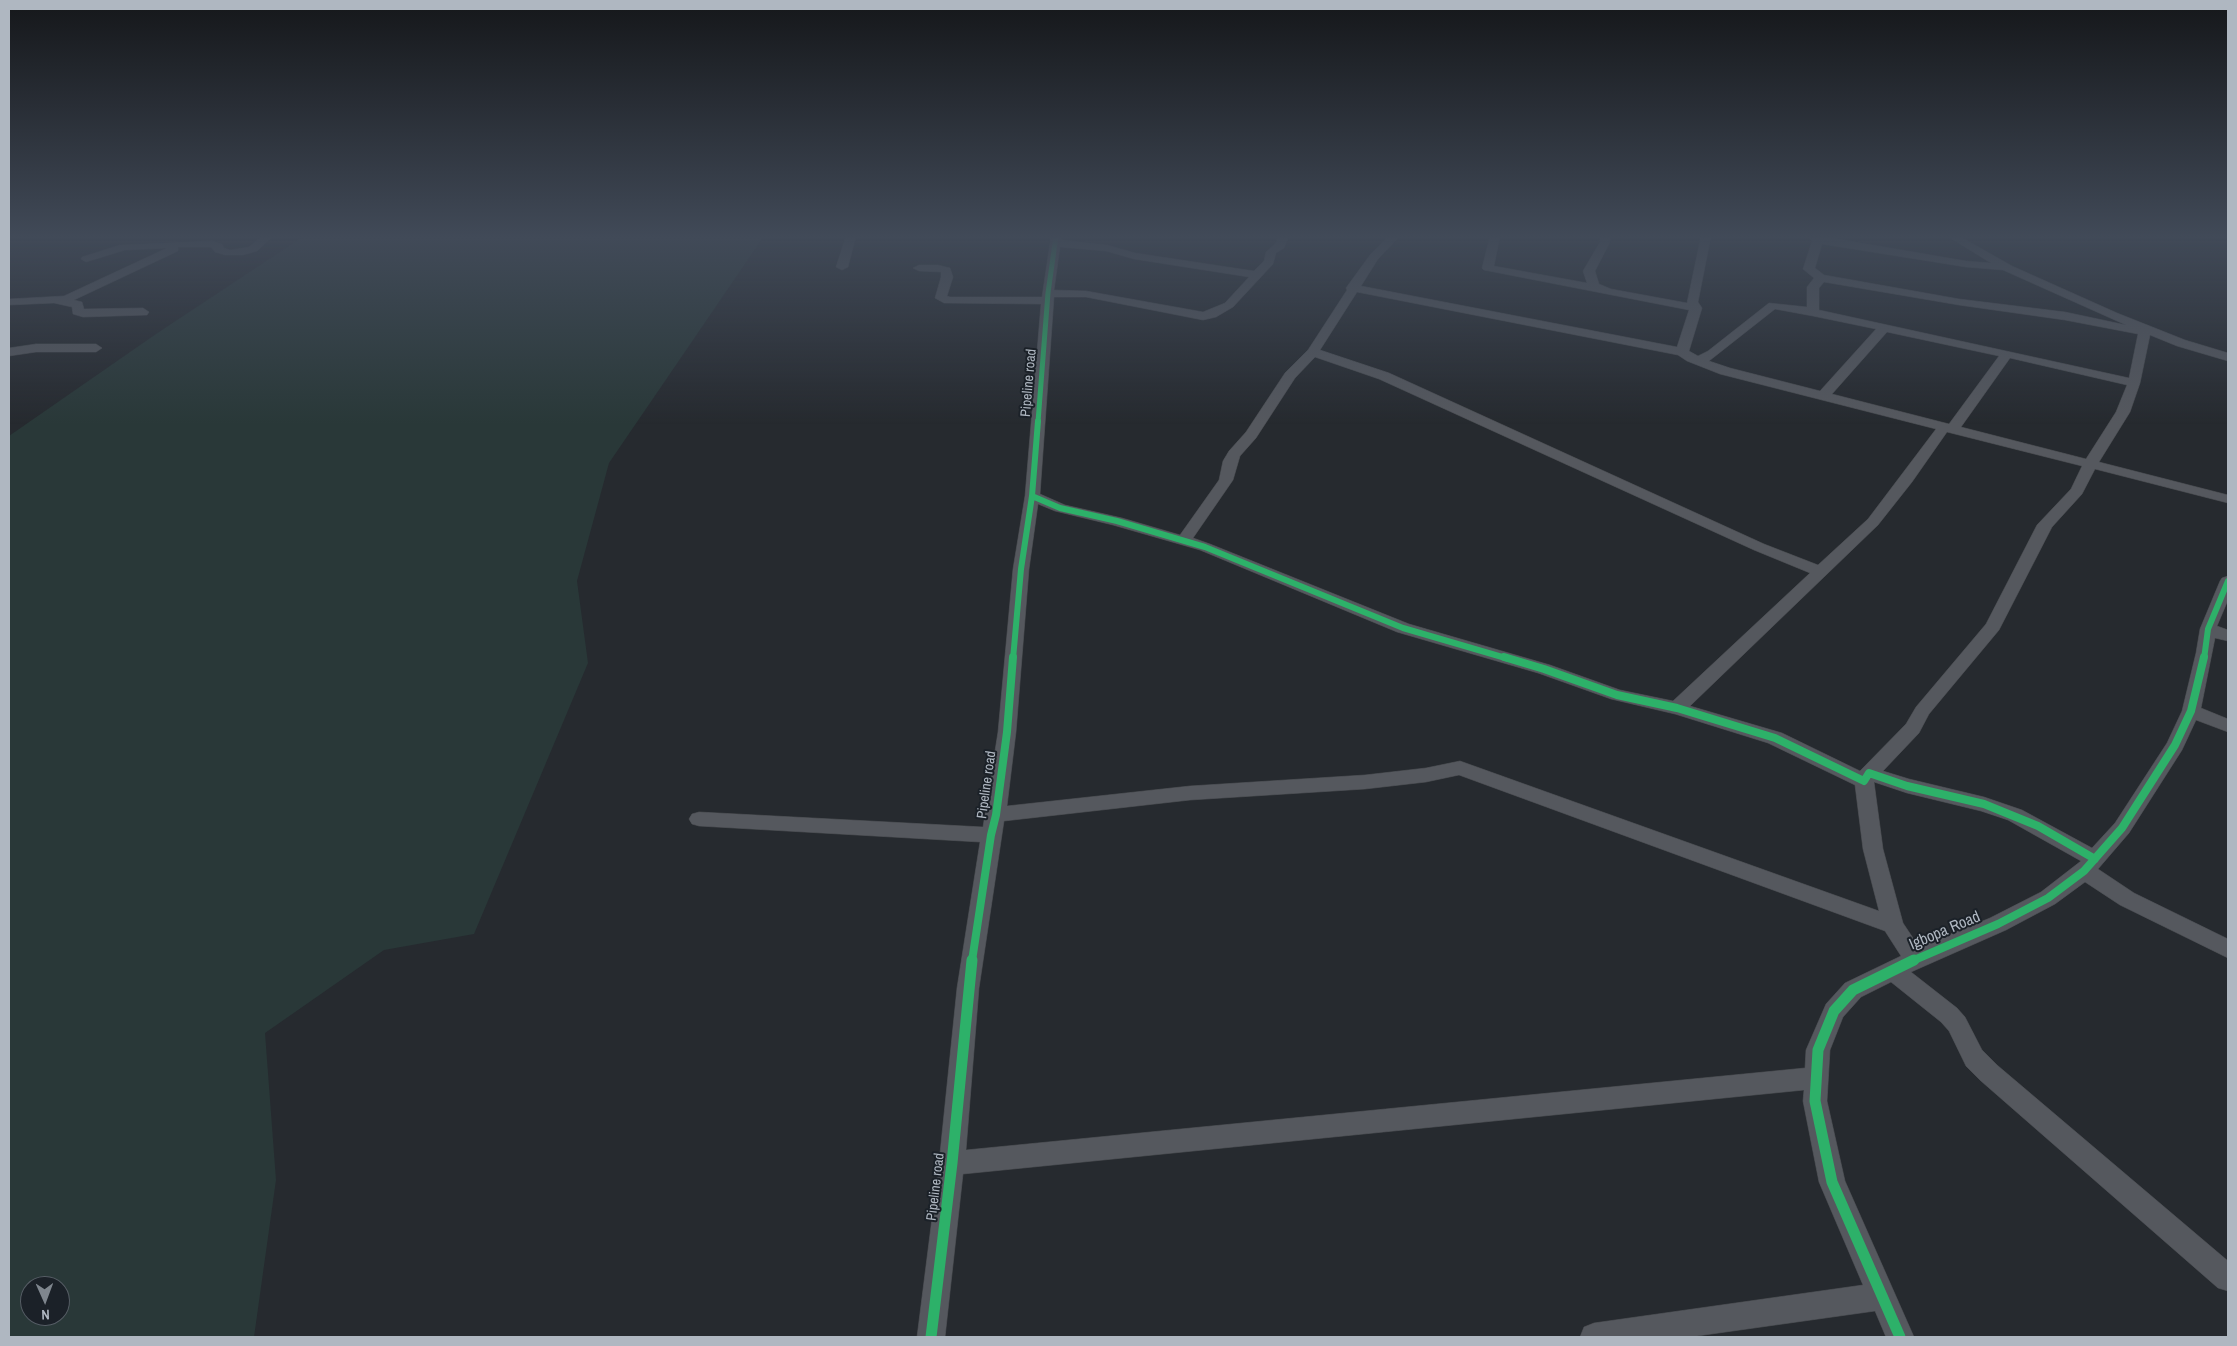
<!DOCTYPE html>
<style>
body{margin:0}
#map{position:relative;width:2237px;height:1346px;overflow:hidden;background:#262a2f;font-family:"Archivo Narrow",sans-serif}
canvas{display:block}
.frame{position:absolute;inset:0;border:10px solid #afb7c1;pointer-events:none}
.north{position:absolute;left:20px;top:1276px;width:50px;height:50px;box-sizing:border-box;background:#1b2128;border:1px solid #565d65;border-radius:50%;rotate:178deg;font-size:14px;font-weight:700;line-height:20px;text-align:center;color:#afb7c1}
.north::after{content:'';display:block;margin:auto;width:18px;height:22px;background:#7f868e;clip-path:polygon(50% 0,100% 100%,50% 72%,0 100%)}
</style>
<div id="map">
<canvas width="2237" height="1346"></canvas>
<div class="frame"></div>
<div class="north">N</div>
</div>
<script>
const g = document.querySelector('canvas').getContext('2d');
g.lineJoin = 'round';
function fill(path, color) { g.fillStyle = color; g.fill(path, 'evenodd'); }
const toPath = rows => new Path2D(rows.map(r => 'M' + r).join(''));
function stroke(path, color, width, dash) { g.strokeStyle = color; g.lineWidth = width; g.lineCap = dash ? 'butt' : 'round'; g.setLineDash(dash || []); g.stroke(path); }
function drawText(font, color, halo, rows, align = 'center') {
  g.font = font + ' "Archivo Narrow",sans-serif'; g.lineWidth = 4; g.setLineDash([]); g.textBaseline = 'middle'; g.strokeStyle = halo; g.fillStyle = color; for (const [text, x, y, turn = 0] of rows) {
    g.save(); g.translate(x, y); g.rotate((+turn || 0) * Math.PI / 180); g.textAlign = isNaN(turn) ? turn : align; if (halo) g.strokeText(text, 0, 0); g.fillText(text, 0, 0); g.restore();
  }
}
const green = toPath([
 [304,236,764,236,609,463,577,581,588,663,474,934,384,950,265,1033,276,1180,254,1337,9,1337,9,436,156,334],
 [30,1286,60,1286,60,1316,30,1316]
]);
const minor = toPath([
 [262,236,273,236,257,251,243,255,225,255,215,252,211,247,178,247,178,251,74,300,82,302,84,309,143,308,149,312,147,315,83,317,73,314,72,307,54,303,9,305,9,299,64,296,167,248,125,250,86,262,81,259,82,257,120,245,212,241,222,244,224,248,230,250,249,247,262,236],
 [846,236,856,236,848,267,842,270,836,267,846,236],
 [1051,236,1061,236,1061,240,1107,245,1135,253,1254,271,1264,261,1266,252,1275,244,1279,236,1289,236,1284,248,1276,253,1273,264,1233,307,1216,317,1203,320,1086,297,1054,297,1040,494,1065,505,1122,518,1180,535,1219,480,1223,461,1229,451,1246,432,1285,373,1308,350,1347,290,1346,288,1370,255,1389,236,1400,236,1378,259,1361,286,1677,347,1689,310,1484,270,1482,268,1490,236,1500,236,1494,266,1587,283,1583,271,1600,242,1600,236,1610,236,1610,242,1595,271,1599,284,1611,289,1687,303,1701,236,1711,236,1698,302,1702,308,1689,351,1698,356,1708,351,1769,303,1807,307,1807,287,1814,278,1803,269,1812,241,1809,236,1820,236,1966,261,1991,263,1947,236,1959,236,2012,266,2117,313,2185,340,2228,353,2228,361,2177,346,2150,335,2140,383,2130,412,2099,462,2228,495,2228,503,2095,469,2082,494,2052,527,1999,630,1929,714,1919,733,1883,771,1909,779,1984,797,2022,810,2092,848,2115,823,2167,743,2182,711,2196,653,2200,629,2220,581,2222,578,2228,576,2228,600,2217,626,2228,630,2228,641,2215,638,2201,708,2228,719,2228,732,2196,720,2182,750,2129,833,2098,869,2134,893,2228,939,2228,958,2120,905,2085,882,2055,904,2006,930,1911,972,1957,1008,1965,1017,1982,1050,1997,1065,2228,1261,2228,1291,2218,1288,1981,1081,1966,1066,1949,1031,1941,1022,1891,982,1861,997,1843,1017,1830,1050,1827,1101,1845,1181,1914,1337,1886,1337,1875,1311,1690,1337,1580,1337,1584,1327,1594,1323,1863,1285,1819,1182,1803,1101,1804,1090,963,1174,945,1337,917,1337,939,1163,957,988,980,842,699,826,692,824,689,819,692,814,699,812,983,827,998,732,1013,569,1025,496,1041,304,944,303,935,298,941,277,941,272,919,271,913,268,919,265,938,265,950,268,953,277,947,296,950,297,1042,297,1051,236],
 [1822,244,1966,267,2003,270,2126,325,2065,312,1959,299,1824,275,1815,268,1822,244],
 [1060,247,1106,251,1134,259,1249,277,1225,303,1203,312,1086,291,1054,290,1060,247],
 [1824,282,1959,305,2065,320,2138,334,2129,378,1819,310,1819,288,1824,282],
 [1357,292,1678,355,1687,361,1720,374,1936,429,1868,519,1818,565,1764,544,1389,373,1320,350,1357,292],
 [1775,309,1813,316,1876,329,1820,391,1730,368,1709,361,1775,309],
 [1887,332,1999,356,1949,424,1832,394,1887,332],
 [1315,357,1379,379,1754,550,1810,573,1673,701,1620,690,1550,665,1409,624,1210,544,1193,538,1233,480,1240,456,1256,438,1295,378,1315,357],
 [2010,358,2127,385,2116,412,2086,459,1961,427,2010,358],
 [1947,432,2082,466,2071,489,2037,525,1986,624,1916,707,1906,724,1860,771,1782,733,1690,706,1878,525,1912,482,1947,432],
 [1038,504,1055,511,1113,525,1200,550,1397,632,1538,673,1611,699,1675,714,1768,743,1855,785,1863,849,1879,911,1460,761,1426,768,1365,775,1190,786,1007,806,1016,732,1029,569,1038,504],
 [1459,775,1885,931,1901,956,1845,983,1826,1004,1806,1050,1805,1068,966,1150,979,988,1004,821,1190,800,1365,789,1426,782,1459,775],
 [1874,782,1907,793,1981,811,2008,820,2081,861,2041,892,1990,918,1919,947,1903,923,1883,849,1874,782],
 [36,344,96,344,102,348,96,352,36,352,9,356,9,348,36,344]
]);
const cyclewayFar3 = toPath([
 [1038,422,1048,293,1056,236]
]);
const cyclewayFar2 = toPath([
 [1032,496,1060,508,1117,521,1205,547,1403,628,1509,659],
 [1013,659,1021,569,1032,496,1038,421],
 [2204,659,2208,629,2228,581]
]);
const cyclewayFar1 = toPath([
 [1504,657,1544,669,1617,695,1677,708,1775,738,1864,781,1869,773,1907,786,1984,804,2038,826,2095,859],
 [972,961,991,835,996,815,1007,732,1013,657],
 [1912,961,1998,924,2048,898,2084,871,2122,828,2175,745,2191,711,2204,657]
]);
const cycleway = toPath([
 [931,1337,952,1163,972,960],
 [1900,1337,1832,1182,1815,1101,1818,1050,1834,1011,1853,990,1914,960]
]);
const streetNames = [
 ["Pipeline road",1029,383,-85],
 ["Pipeline road",987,785,-82],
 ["Pipeline road",936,1187,-83]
];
const nearStreetnames = [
 ["Igbopa Road",1945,931,-23]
];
fill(green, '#293838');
stroke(minor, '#43464a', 1);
fill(minor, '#55585e');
stroke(cyclewayFar3, '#2db169', 5);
stroke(cyclewayFar2, '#2db169', 6);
stroke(cyclewayFar1, '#2db169', 8);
stroke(cycleway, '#2db169', 11);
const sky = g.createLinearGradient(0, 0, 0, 424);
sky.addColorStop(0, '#15171a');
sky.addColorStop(0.56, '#414a58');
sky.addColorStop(1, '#414a5800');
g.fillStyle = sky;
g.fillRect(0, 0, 2237, 424);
drawText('14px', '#afb7c1', '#1b2128', streetNames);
drawText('16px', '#afb7c1', '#1b2128', nearStreetnames);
</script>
